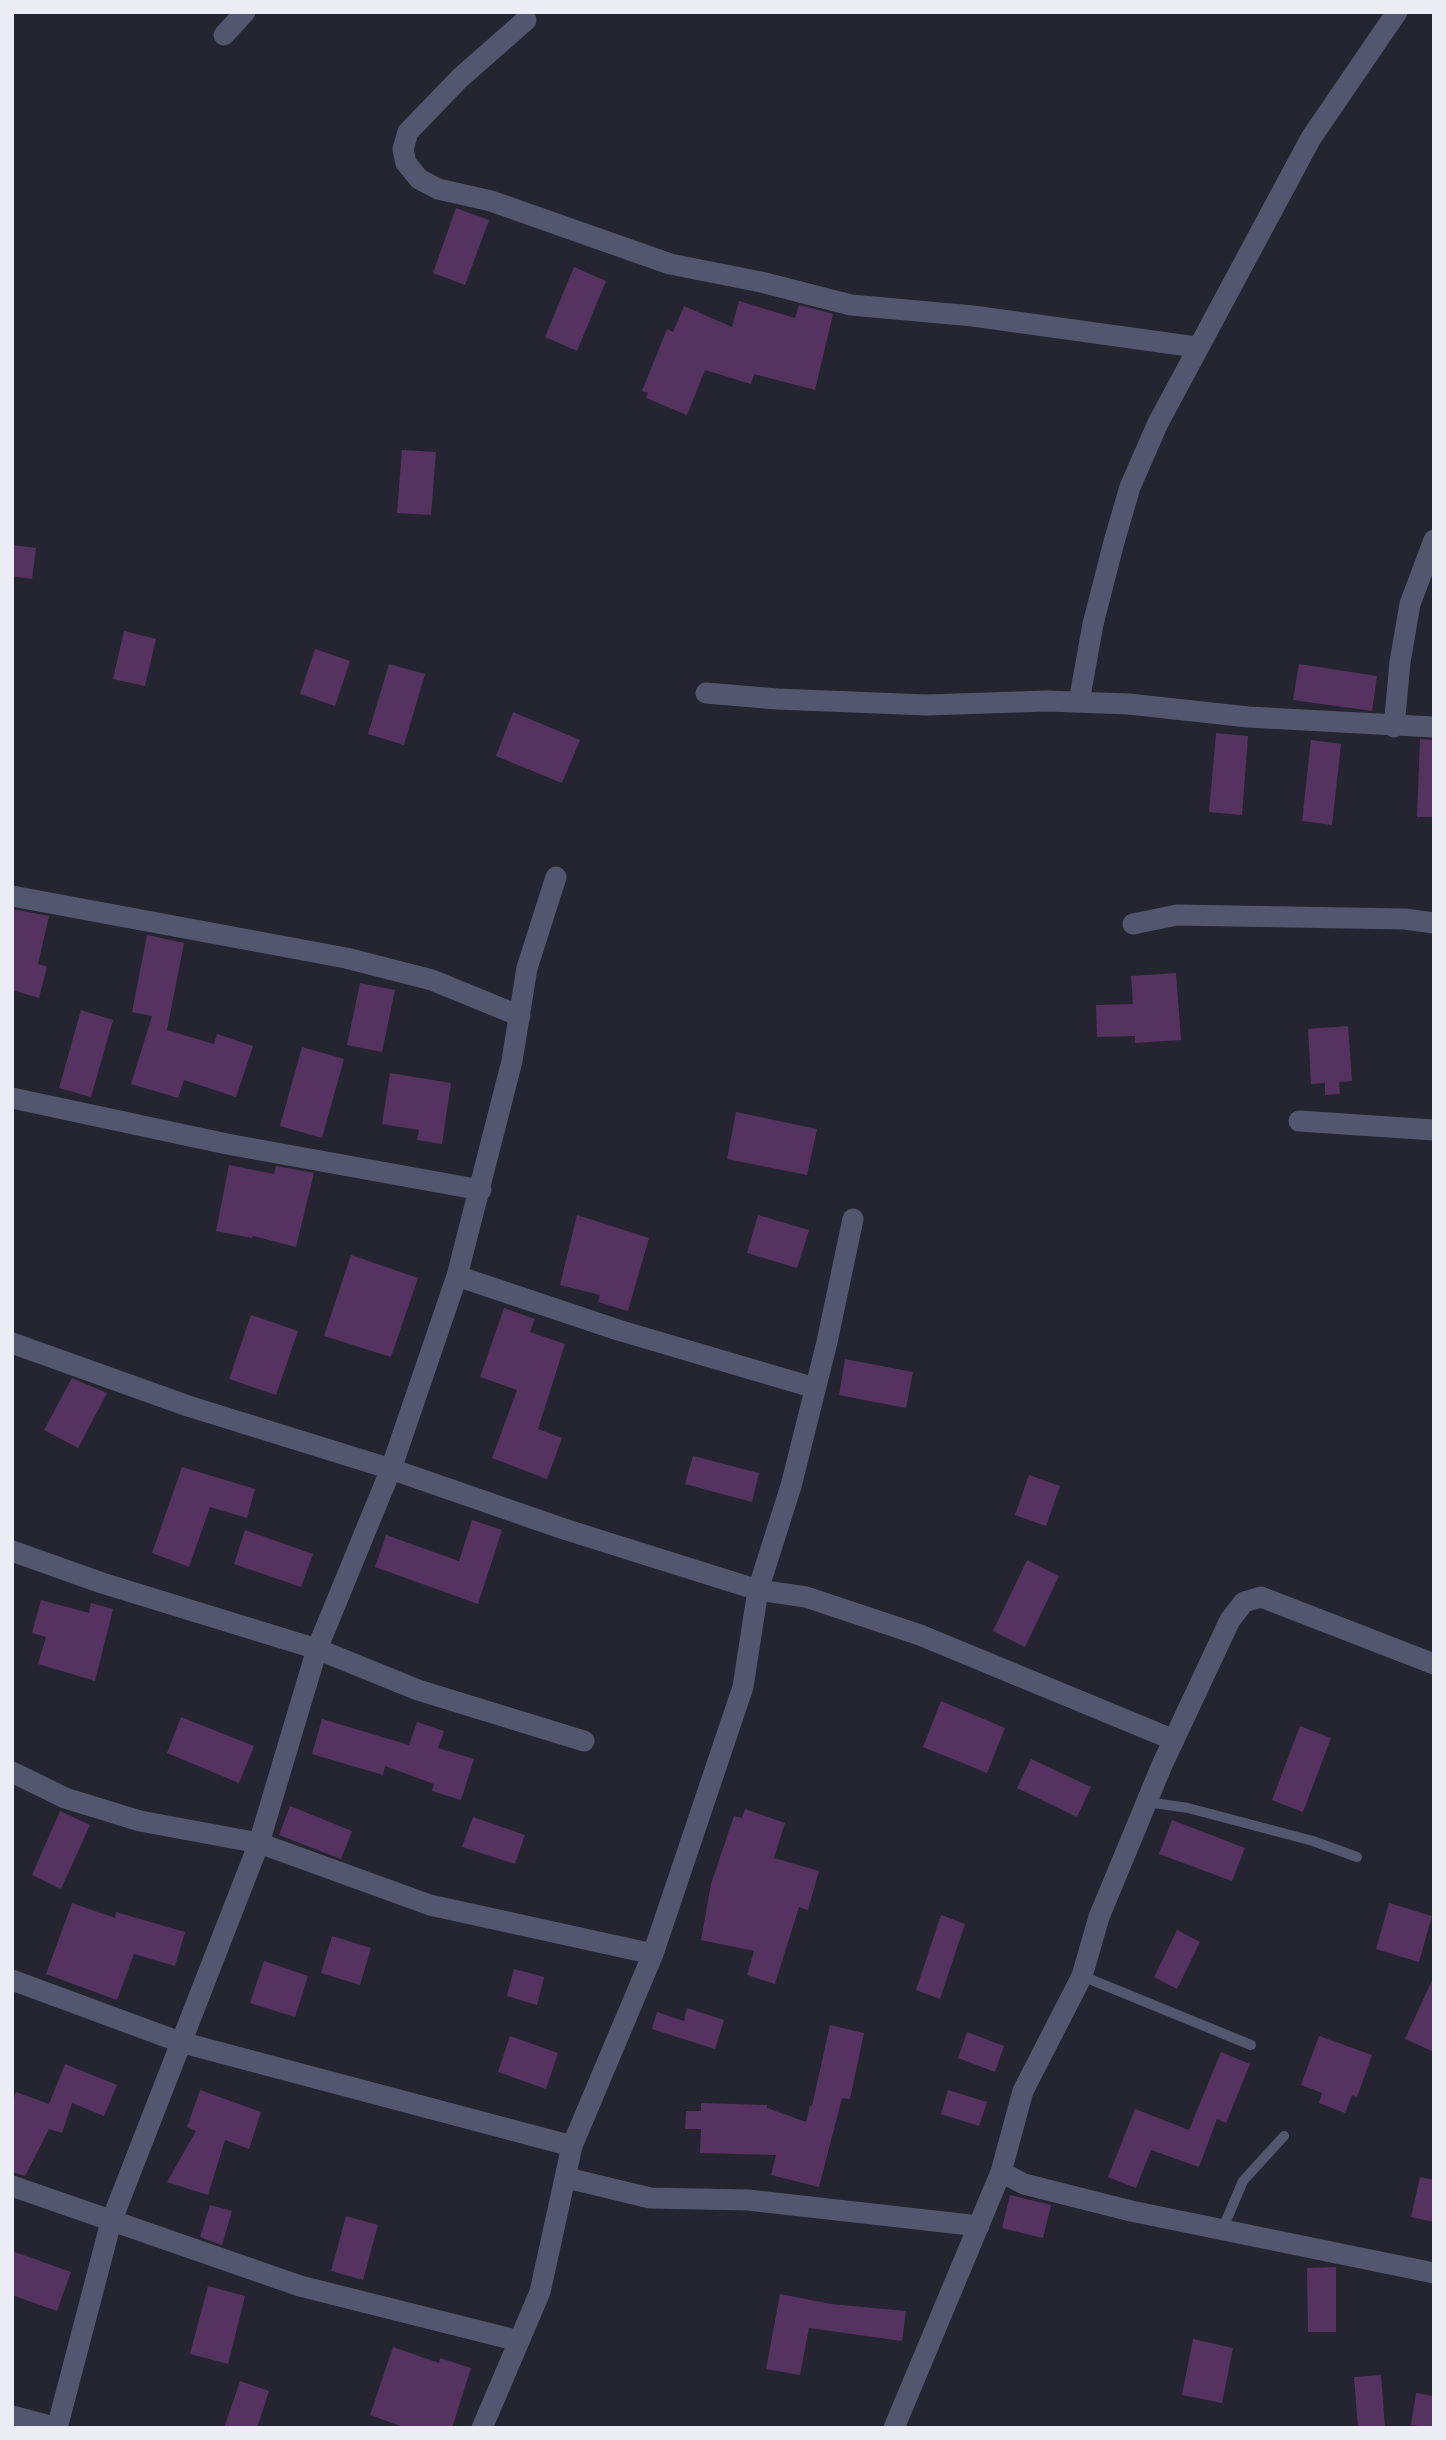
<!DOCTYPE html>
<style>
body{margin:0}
#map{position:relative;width:1446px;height:2440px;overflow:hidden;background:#242531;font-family:Cabin,sans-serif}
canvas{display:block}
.frame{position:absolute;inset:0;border:14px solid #ebecf4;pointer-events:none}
</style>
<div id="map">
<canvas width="1446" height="2440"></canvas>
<div class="frame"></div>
</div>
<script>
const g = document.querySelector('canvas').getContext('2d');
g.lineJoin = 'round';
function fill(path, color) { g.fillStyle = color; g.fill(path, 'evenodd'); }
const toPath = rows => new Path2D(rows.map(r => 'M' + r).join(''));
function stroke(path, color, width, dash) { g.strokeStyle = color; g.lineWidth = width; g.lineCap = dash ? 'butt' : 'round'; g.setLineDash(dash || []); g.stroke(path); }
const building = toPath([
 [456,208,489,220,465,285,433,273],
 [574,267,606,281,577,351,545,337],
 [739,301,795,318,799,305,833,314,815,390,754,374,751,384,705,370,687,415,646,398,648,393,642,391,667,329,673,332,684,306,732,327],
 [402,450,436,452,431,515,397,513],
 [12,545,36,548,32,579,12,576],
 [124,631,156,639,145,686,113,679],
 [315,649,350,661,335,706,300,694],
 [389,664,425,674,404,745,368,734],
 [1299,664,1377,676,1372,711,1293,700],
 [513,712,580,740,562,783,496,756],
 [1216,733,1248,736,1242,815,1209,812],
 [1420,739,1434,740,1434,817,1417,817],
 [1311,740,1341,744,1332,825,1302,821],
 [12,909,49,916,38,964,47,967,39,998,12,990],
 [147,935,184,943,167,1030,214,1044,217,1034,253,1046,236,1097,184,1080,178,1098,131,1084,152,1016,132,1012],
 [1176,973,1181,1040,1135,1043,1135,1036,1097,1037,1096,1005,1133,1004,1131,976],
 [360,983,395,990,382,1052,347,1045],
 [81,1010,113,1020,91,1097,59,1088],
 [1348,1026,1352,1081,1339,1082,1340,1094,1325,1095,1325,1083,1311,1084,1308,1029],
 [302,1047,344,1059,322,1138,280,1126],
 [390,1073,451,1083,442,1144,417,1140,419,1130,382,1124],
 [736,1112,817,1129,807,1175,727,1159],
 [229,1165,274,1174,276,1166,314,1173,296,1247,253,1236,252,1238,216,1231],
 [577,1215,649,1238,628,1311,598,1302,600,1295,560,1285],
 [758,1215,809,1230,797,1268,747,1253],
 [351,1255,418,1278,391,1357,324,1336],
 [504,1308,535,1319,530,1332,565,1344,538,1429,562,1438,547,1479,492,1458,517,1390,480,1377],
 [251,1315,298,1331,276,1395,229,1379],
 [845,1359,913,1372,906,1408,839,1395],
 [72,1378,107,1393,78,1448,44,1430],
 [693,1456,759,1473,752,1502,685,1484],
 [182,1467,255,1489,247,1518,210,1507,189,1567,152,1553],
 [1029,1475,1060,1486,1046,1526,1015,1515],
 [472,1520,502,1530,478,1604,375,1567,386,1535,459,1561],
 [245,1530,313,1554,301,1587,234,1564],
 [1027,1560,1059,1576,1025,1647,993,1631],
 [41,1600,89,1613,91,1603,113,1609,95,1681,38,1664,46,1637,32,1633],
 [941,1701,1005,1728,987,1773,923,1747],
 [181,1717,254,1746,239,1783,167,1753],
 [322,1719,409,1745,417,1722,444,1731,438,1748,474,1759,461,1800,432,1791,434,1784,385,1766,383,1775,312,1754],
 [1300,1726,1331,1738,1303,1812,1272,1800],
 [1031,1759,1091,1787,1077,1817,1017,1788],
 [290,1806,352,1831,341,1859,279,1835],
 [745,1809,785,1823,774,1858,819,1871,808,1910,799,1907,775,1984,747,1975,754,1951,701,1940,711,1884,734,1816,742,1818],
 [60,1811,90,1825,61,1889,32,1875],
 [473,1817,525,1835,515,1864,462,1847],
 [1172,1820,1245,1848,1232,1881,1159,1854],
 [72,1903,115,1918,116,1912,185,1932,175,1966,134,1954,117,2000,46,1974],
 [1389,1903,1432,1916,1419,1962,1376,1949],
 [941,1915,965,1924,940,1999,916,1990],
 [1177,1930,1200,1942,1177,1989,1154,1977],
 [332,1936,371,1948,360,1985,321,1973],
 [264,1961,308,1976,295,2017,250,2003],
 [514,1969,544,1977,537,2005,507,1996],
 [1434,1976,1434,2052,1405,2039],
 [687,2008,724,2020,715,2049,652,2029,657,2012,684,2021],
 [830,2025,864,2033,850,2099,842,2098,819,2187,771,2175,776,2155,700,2153,701,2129,685,2129,686,2111,701,2111,701,2103,767,2105,767,2108,806,2122,810,2106,812,2106],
 [967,2032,1004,2046,995,2072,958,2058],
 [510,2036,558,2053,546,2089,498,2072],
 [1319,2036,1372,2055,1357,2097,1352,2095,1345,2113,1319,2103,1322,2093,1301,2085],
 [1221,2052,1250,2064,1226,2123,1217,2119,1199,2167,1151,2150,1136,2188,1108,2177,1135,2109,1189,2130],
 [65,2064,117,2085,104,2116,72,2103,62,2133,49,2129,25,2176,12,2172,12,2103,16,2092,49,2104],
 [200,2090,261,2112,249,2149,225,2140,208,2195,167,2182,196,2131,187,2127],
 [948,2090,987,2102,979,2126,941,2114],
 [1420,2177,1434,2180,1434,2222,1411,2217],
 [1010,2195,1051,2205,1043,2238,1002,2228],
 [210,2205,232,2211,222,2245,200,2237],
 [346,2216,378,2225,363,2280,331,2271],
 [12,2251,71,2272,57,2311,12,2295],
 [1336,2267,1336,2332,1308,2332,1307,2268],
 [208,2286,245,2296,228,2364,190,2354],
 [780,2294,831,2304,906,2311,902,2341,809,2328,800,2375,766,2369],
 [1193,2339,1233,2348,1222,2403,1182,2395],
 [393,2347,439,2363,440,2358,471,2368,452,2428,406,2428,370,2415],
 [1381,2375,1385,2428,1358,2428,1354,2377],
 [240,2381,269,2391,257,2428,224,2428],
 [1416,2393,1434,2396,1434,2428,1411,2425]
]);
const lane = toPath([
 [1147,1802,1188,1808,1313,1841,1357,1857],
 [1082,1976,1251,2045],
 [1223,2228,1243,2181,1284,2136]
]);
const street = toPath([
 [526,20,460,78,408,132,403,149,406,163,419,179,438,189,491,201,670,264,761,282,851,305,973,316,1196,347],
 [224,35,245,12],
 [706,693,777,699,927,705,1047,701,1129,704,1248,717,1434,727],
 [1079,702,1093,624,1114,542,1130,487,1158,423,1311,138,1397,12],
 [1394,727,1400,662,1410,604,1434,540],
 [12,896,346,958,432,980,520,1016],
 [1133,924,1177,915,1405,919,1434,923],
 [12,1098,227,1144,481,1190],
 [1299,1121,1434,1130],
 [457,1276,618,1330,815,1388],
 [12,1343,188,1406,391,1469,564,1529,758,1590,806,1597,920,1635,1174,1740],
 [12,1551,102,1583,317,1649,418,1690,584,1741],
 [12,1772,65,1798,140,1821,259,1843,430,1905,653,1954],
 [12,1980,180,2042,572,2146],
 [1001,2172,1023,2091,1082,1976,1099,1917,1162,1765,1230,1620,1244,1602,1261,1597,1434,1664],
 [567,2178,650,2198,748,2200,979,2226],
 [12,2186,300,2286,519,2341],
 [12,2416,57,2428],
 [57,2428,111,2222,259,1843,317,1649,391,1469,457,1276,512,1061,527,968,556,877],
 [482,2428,540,2292,572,2146,653,1954,743,1687,758,1590,791,1486,827,1342,853,1219],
 [894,2428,1001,2172,1024,2184,1131,2211,1434,2273]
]);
fill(building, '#563260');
stroke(lane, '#53566e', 10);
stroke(street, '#53566e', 21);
</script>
